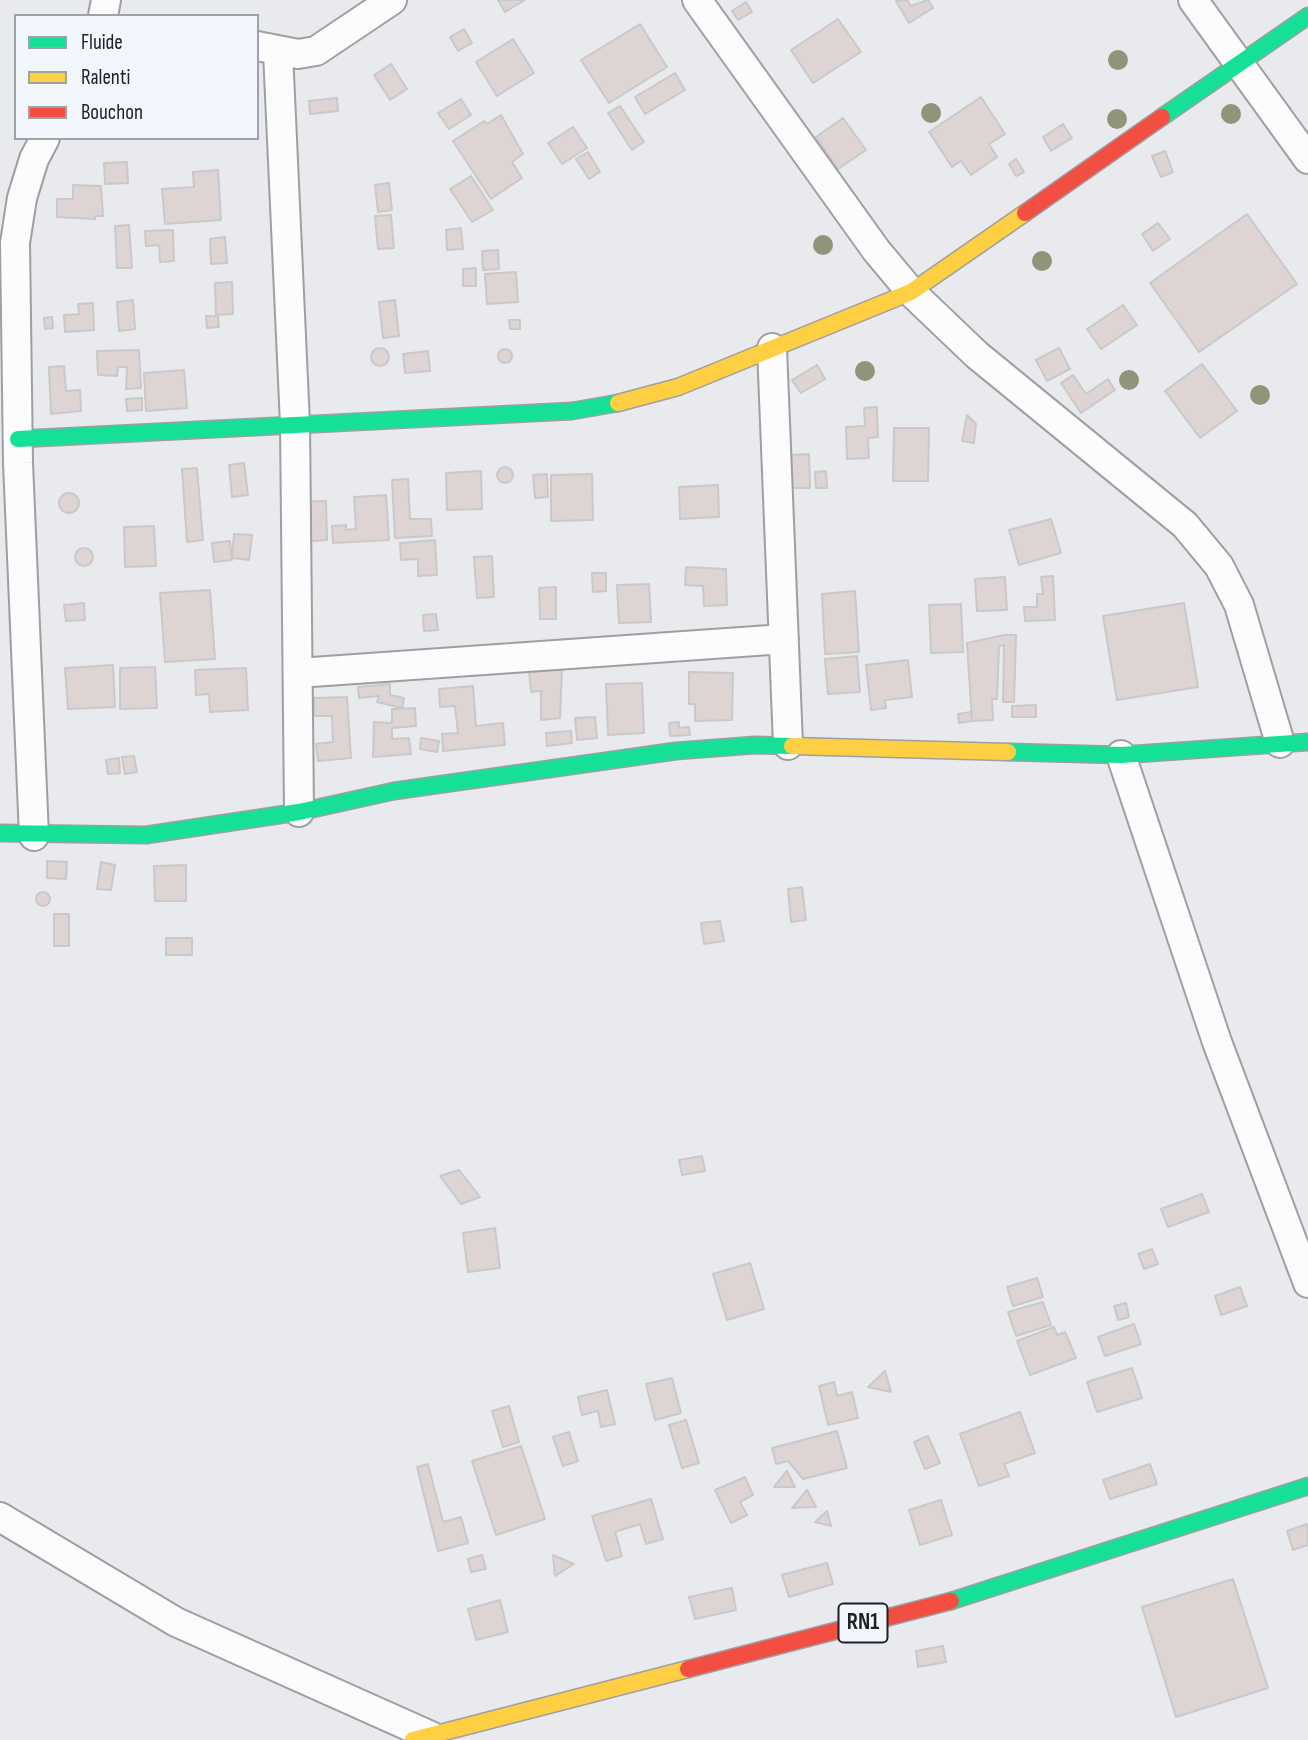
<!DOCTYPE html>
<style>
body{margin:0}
#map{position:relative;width:1308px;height:1740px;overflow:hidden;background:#e8eaee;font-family:"Sofia Sans Condensed",sans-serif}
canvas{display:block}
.legend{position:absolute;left:14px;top:14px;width:245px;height:126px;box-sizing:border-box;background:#f2f7fe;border:2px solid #9ea1a7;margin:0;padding:9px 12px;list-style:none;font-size:21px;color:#202124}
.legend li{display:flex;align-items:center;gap:14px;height:35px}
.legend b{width:35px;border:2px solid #9ea1a7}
</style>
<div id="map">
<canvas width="1308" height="1740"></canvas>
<ul class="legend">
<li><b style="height:9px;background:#16e098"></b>Fluide</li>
<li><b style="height:9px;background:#ffcf43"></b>Ralenti</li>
<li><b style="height:9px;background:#f24e42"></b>Bouchon</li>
</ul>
</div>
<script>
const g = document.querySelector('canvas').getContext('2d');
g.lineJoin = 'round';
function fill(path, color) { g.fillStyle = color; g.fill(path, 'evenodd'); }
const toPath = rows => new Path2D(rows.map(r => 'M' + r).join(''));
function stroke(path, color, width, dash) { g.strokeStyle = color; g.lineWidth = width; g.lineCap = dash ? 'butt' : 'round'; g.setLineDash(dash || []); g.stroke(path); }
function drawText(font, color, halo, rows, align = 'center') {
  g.font = font + ' "Sofia Sans Condensed",sans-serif'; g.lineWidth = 6; g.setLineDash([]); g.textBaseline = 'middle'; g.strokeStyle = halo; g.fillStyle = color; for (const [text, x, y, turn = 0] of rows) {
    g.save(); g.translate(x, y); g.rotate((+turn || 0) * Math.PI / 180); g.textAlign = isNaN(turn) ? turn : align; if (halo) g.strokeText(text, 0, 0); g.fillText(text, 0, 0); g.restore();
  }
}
const building = toPath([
 [498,0,525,0,505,12,498,0],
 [907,0,911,6,928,0,933,8,909,23,896,1,907,0],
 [746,2,752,12,738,20,732,11,746,2],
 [838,19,861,52,813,83,791,50,838,19],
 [640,24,667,67,609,103,581,60,640,24],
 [464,29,472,43,458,51,450,37,464,29],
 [513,39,534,73,497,96,476,62,513,39],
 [391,64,407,89,390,100,374,75,391,64],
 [675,73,685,90,645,114,635,97,675,73],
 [981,97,1005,134,989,144,997,157,971,175,961,161,952,167,929,132,981,97],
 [337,98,338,111,310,114,309,101,337,98],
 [461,99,471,115,449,129,438,113,461,99],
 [620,106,644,142,632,150,608,113,620,106],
 [501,115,523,154,512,162,522,178,491,199,453,141,484,121,487,124,501,115],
 [843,118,866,150,838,169,816,137,843,118],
 [1063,124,1072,138,1051,151,1043,137,1063,124],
 [573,127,587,148,562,164,548,143,573,127],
 [1165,151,1173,172,1161,177,1152,156,1165,151],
 [588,152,600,172,589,179,576,159,588,152],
 [1016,159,1024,172,1016,176,1009,164,1016,159],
 [127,162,128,183,105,184,104,163,127,162],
 [218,170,221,220,165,224,162,189,194,187,193,172,218,170],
 [471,176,493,210,472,222,450,189,471,176],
 [389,183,392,210,378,212,375,185,389,183],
 [73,185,101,186,103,216,95,216,95,219,57,217,57,199,73,199,73,185],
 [1247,214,1297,284,1199,352,1150,283,1247,214],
 [391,215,394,248,378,249,375,216,391,215],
 [1158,223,1170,239,1153,251,1142,234,1158,223],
 [129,225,132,268,117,268,115,226,129,225],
 [461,228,463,249,447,250,446,230,461,228],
 [173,230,174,261,160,262,159,245,146,246,145,231,173,230],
 [225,237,227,263,211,264,210,239,225,237],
 [498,250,499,269,483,270,482,251,498,250],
 [476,268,476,286,463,286,463,269,476,268],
 [516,272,518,302,487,304,485,274,516,272],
 [232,282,233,314,216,315,215,283,232,282],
 [133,300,135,329,119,331,117,302,133,300],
 [395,300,399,336,383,338,379,302,395,300],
 [93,303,94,330,65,332,64,315,79,314,78,304,93,303],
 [1123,305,1137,325,1101,349,1087,329,1123,305],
 [206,316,218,316,219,327,207,328,206,316],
 [52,317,53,328,45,329,44,318,52,317],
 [509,320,520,320,520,329,510,329,509,320],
 '371 357a9 9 0 1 1 18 0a9 9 0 1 1-18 0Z',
 [1059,348,1070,369,1047,381,1036,360,1059,348],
 '498 356a7 7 0 1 1 14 0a7 7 0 1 1-14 0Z',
 [139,350,141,388,126,389,127,367,118,367,117,376,98,375,97,351,139,350],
 [428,351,430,371,405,373,403,354,428,351],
 [1202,364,1237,411,1200,438,1165,391,1202,364],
 [817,365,825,379,801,393,792,380,817,365],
 [64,366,66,391,80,390,81,411,51,414,49,367,64,366],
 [184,370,187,408,146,411,144,373,184,370],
 [1073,375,1086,394,1108,379,1115,390,1081,413,1061,383,1073,375],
 [142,398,142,410,127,411,126,399,142,398],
 [877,407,878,437,868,438,869,458,847,459,846,427,865,426,864,408,877,407],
 [967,415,976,424,974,443,962,441,967,415],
 [894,428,929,428,928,481,893,481,894,428],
 [809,454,810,488,791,488,789,455,809,454],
 [244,463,248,495,232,497,229,465,244,463],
 '497 475a8 8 0 1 1 16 0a8 8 0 1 1-16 0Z',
 [197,468,203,540,187,542,182,469,197,468],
 [481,471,482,509,447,510,446,473,481,471],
 [826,471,827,488,816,488,815,472,826,471],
 [547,474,548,497,535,498,533,475,547,474],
 [592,474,593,520,551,521,551,475,592,474],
 [408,479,410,519,431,519,432,536,395,538,392,480,408,479],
 [718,485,719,517,680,519,679,487,718,485],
 '59 503a10 10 0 1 1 20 0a10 10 0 1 1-20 0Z',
 [386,495,389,540,333,543,332,526,346,525,346,530,356,529,354,497,386,495],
 [326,501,327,540,300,542,299,502,326,501],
 [1051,519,1061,553,1019,565,1009,530,1051,519],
 [154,526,156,566,125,567,124,527,154,526],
 [234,534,252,535,249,560,232,558,234,534],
 [435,540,437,575,418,576,418,559,401,560,400,543,435,540],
 [230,541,232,560,214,562,212,543,230,541],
 '75 557a9 9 0 1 1 18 0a9 9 0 1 1-18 0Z',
 [492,556,494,597,477,598,474,557,492,556],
 [686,567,726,569,727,605,704,606,703,586,685,585,686,567],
 [592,573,606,573,606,591,593,592,592,573],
 [1053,576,1055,620,1025,621,1024,607,1037,607,1037,594,1043,594,1041,577,1053,576],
 [1005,577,1007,610,977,611,975,579,1005,577],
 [649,584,651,622,619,623,617,585,649,584],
 [556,587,556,619,540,619,539,588,556,587],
 [210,590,215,659,165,662,160,593,210,590],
 [855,591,859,652,825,654,822,594,855,591],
 [84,603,85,620,66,621,64,605,84,603],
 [1184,603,1198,687,1117,700,1103,616,1184,603],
 [961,604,963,652,931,653,929,605,961,604],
 [436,614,438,630,424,631,423,615,436,614],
 [1004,635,1016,635,1014,702,1003,702,1004,645,999,646,997,699,992,699,993,720,972,721,967,643,1004,635],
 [857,656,860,692,828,694,825,659,857,656],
 [908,660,912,697,885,700,886,708,871,710,866,665,908,660],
 [113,665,115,707,68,709,65,668,113,665],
 [155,667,157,708,120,709,120,668,155,667],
 [246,668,248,710,210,712,209,694,196,695,195,670,246,668],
 [562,669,560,718,541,720,541,691,531,692,529,672,562,669],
 [689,672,733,673,732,720,695,721,695,704,689,704,689,672],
 [642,683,644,733,608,735,606,684,642,683],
 [390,684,390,695,404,698,402,708,377,702,379,696,359,698,358,687,390,684],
 [473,686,476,726,503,723,505,745,443,751,442,734,458,733,455,706,440,707,439,689,473,686],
 [347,697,351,758,318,761,316,744,333,742,332,716,314,716,314,698,347,697],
 [1036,705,1036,717,1012,717,1012,706,1036,705],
 [415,708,416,726,392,728,392,739,409,738,411,754,373,757,374,722,392,723,392,709,415,708],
 [971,712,972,721,959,723,958,714,971,712],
 [595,717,597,738,577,740,575,718,595,717],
 [679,722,679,728,689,727,690,735,670,736,669,723,679,722],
 [571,731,572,743,547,746,546,733,571,731],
 [421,738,439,741,437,752,420,749,421,738],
 [134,756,137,772,125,774,122,757,134,756],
 [119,758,120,773,108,774,106,760,119,758],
 [47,861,67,862,66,879,47,878,47,861],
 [101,862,115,865,111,890,97,889,101,862],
 [186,865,186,901,155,901,154,866,186,865],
 [802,887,806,920,791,922,788,889,802,887],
 '36 899a7 7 0 1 1 14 0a7 7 0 1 1-14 0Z',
 [54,914,69,914,69,946,54,946,54,914],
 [720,921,724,941,704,944,701,923,720,921],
 [166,938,192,938,192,955,166,955,166,938],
 [702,1156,705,1171,682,1175,679,1160,702,1156],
 [459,1170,480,1197,461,1204,440,1176,459,1170],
 [1202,1194,1209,1212,1168,1227,1161,1209,1202,1194],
 [495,1228,500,1268,468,1272,463,1233,495,1228],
 [1152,1249,1158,1264,1144,1269,1138,1254,1152,1249],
 [750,1263,764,1309,727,1320,713,1274,750,1263],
 [1037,1278,1043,1297,1013,1306,1007,1287,1037,1278],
 [1240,1287,1247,1306,1221,1315,1215,1296,1240,1287],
 [1043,1302,1051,1325,1016,1336,1008,1312,1043,1302],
 [1126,1303,1129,1317,1118,1320,1114,1306,1126,1303],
 [1134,1324,1141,1344,1105,1356,1098,1337,1134,1324],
 [1054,1327,1057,1335,1065,1332,1076,1358,1030,1375,1017,1341,1054,1327],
 [1132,1368,1142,1398,1097,1412,1087,1382,1132,1368],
 [885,1371,891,1392,868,1387,885,1371],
 [672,1378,681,1413,655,1420,646,1384,672,1378],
 [834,1382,837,1396,852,1392,858,1418,828,1425,819,1386,834,1382],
 [607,1390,615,1424,601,1427,598,1411,582,1415,578,1397,607,1390],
 [509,1406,519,1442,503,1447,492,1411,509,1406],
 [1020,1412,1035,1453,1004,1464,1009,1476,979,1486,960,1434,1020,1412],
 [686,1420,699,1463,682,1468,669,1425,686,1420],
 [837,1431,847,1468,803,1479,788,1461,776,1464,772,1448,837,1431],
 [569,1432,578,1461,563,1466,553,1437,569,1432],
 [928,1436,940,1463,925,1469,914,1442,928,1436],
 [521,1446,545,1519,496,1535,472,1461,521,1446],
 [428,1464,443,1522,461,1517,468,1543,438,1551,417,1467,428,1464],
 [1150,1464,1157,1484,1110,1499,1103,1480,1150,1464],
 [787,1471,795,1487,774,1487,787,1471],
 [745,1477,753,1495,740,1502,747,1515,731,1523,715,1490,745,1477],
 [807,1490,816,1507,792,1508,807,1490],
 [651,1499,663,1539,646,1544,640,1524,615,1532,622,1556,606,1561,592,1516,651,1499],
 [941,1500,952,1535,920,1545,909,1510,941,1500],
 [827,1511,831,1526,815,1522,827,1511],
 [1307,1524,1308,1545,1293,1550,1287,1531,1307,1524],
 [482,1555,486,1569,471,1572,468,1559,482,1555],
 [553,1555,574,1564,555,1576,553,1555],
 [827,1563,833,1584,789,1597,782,1575,827,1563],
 [1233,1579,1268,1688,1176,1717,1142,1607,1233,1579],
 [732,1588,736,1610,695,1619,689,1597,732,1588],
 [500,1600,508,1632,476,1640,468,1609,500,1600],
 [943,1646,946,1662,918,1667,916,1651,943,1646]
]);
const street = toPath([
 [697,0,876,250,911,292,977,355,1185,525,1219,566,1239,605,1280,743],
 [1193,0,1308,159],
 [103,16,106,0],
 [257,46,298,54,316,51,392,0],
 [278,52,295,424,299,812],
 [772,348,788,745],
 [298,673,784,639],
 [1121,755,1217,1042,1308,1283],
 [34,836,18,463,15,243,22,198,34,159,45,138],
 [0,1517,176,1622,431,1736]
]);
const fast = toPath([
 [1162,117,1308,16],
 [18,439,572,411,618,403],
 [1008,752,1121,755,1308,742],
 [0,833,146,835,299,812,394,791,676,751,755,745,792,746],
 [951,1601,1308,1486]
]);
const slow = toPath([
 [618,403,678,387,911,292,1025,213],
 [792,746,1008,752],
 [413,1740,688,1669]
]);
const jam = toPath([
 [1025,213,1162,117],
 [688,1669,951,1601]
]);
const trees = [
 [1118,60],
 [931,113],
 [1231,114],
 [1117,119],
 [823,245],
 [1042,261],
 [865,371],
 [1129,380],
 [1260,395]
];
const shields = [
 [863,1623,49]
];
const shieldNames = [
 ["RN1",863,1623]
];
fill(building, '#ded4d3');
stroke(building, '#c9c8ca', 2);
stroke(street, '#9d9fa2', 32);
stroke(fast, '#9d9fa2', 19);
stroke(slow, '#9d9fa2', 19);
stroke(jam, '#9d9fa2', 19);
stroke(street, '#fcfcfc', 28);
stroke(fast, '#16e098', 16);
stroke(slow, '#ffcf43', 16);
stroke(jam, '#f24e42', 16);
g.fillStyle = '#8e9579';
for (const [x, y] of trees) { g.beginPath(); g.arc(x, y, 10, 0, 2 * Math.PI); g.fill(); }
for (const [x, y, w] of shields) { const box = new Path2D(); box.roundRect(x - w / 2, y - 19.5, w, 39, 5); g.fillStyle = '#f2f7fe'; g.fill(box); stroke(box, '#202124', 2); }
drawText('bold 23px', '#202124', null, shieldNames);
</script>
